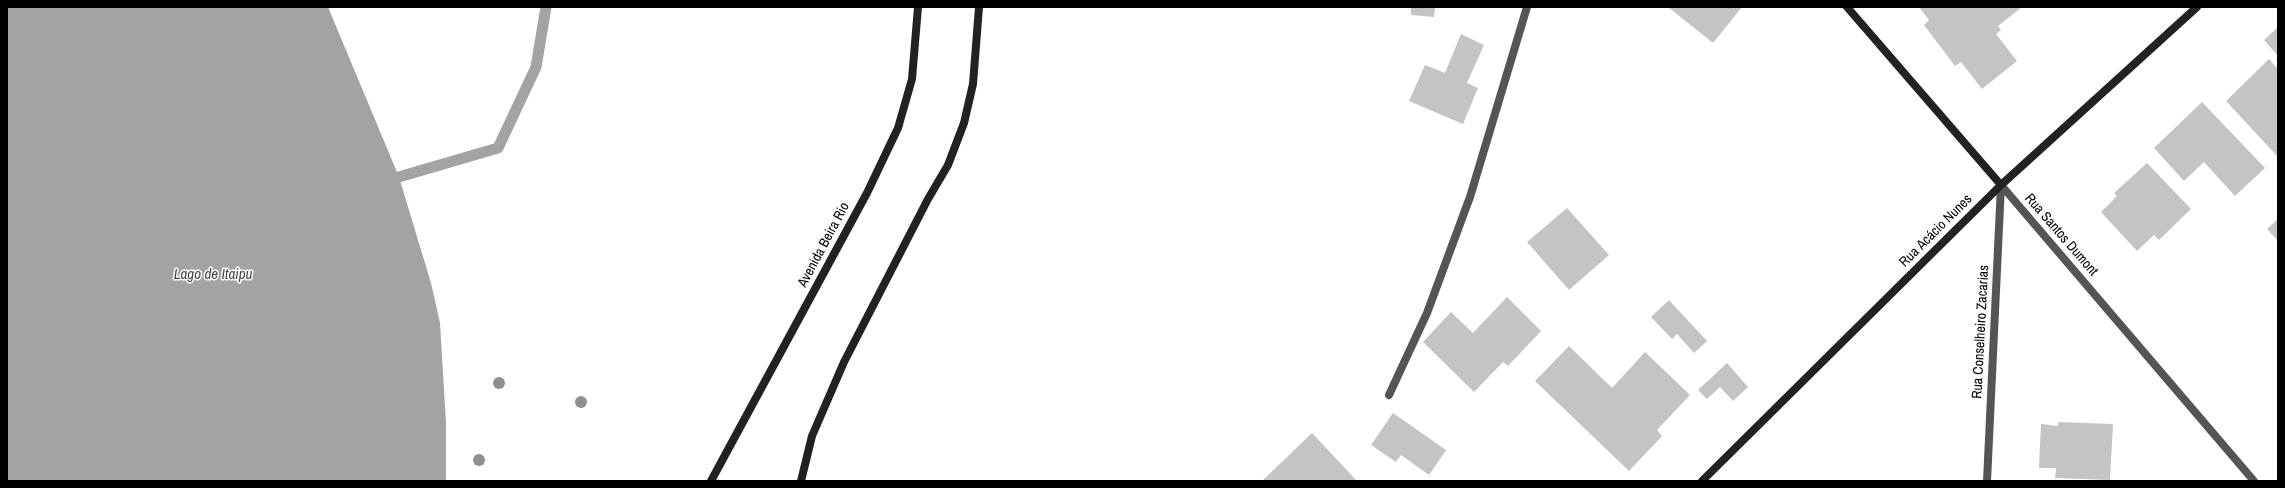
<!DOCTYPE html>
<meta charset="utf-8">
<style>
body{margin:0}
#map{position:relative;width:2285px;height:488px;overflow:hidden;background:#fff;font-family:"Archivo Narrow",sans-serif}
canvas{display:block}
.frame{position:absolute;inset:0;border:8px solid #000;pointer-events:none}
</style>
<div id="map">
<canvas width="2285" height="488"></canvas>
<div class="frame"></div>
</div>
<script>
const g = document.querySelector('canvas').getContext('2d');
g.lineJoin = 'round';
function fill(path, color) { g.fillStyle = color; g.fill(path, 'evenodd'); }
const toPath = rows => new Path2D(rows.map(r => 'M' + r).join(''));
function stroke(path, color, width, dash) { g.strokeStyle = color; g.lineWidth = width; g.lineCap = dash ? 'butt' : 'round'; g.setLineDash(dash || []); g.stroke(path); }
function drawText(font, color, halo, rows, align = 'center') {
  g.font = font + ' "Archivo Narrow",sans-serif'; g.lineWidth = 3; g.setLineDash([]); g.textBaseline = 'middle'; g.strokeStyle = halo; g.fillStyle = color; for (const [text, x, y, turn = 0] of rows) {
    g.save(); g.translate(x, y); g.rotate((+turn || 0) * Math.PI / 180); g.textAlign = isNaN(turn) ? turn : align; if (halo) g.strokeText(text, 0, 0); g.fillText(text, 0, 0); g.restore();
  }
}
const water = toPath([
 [7,7,328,7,399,177,431,283,440,323,446,423,446,481,7,481]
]);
const stream = toPath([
 [385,181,498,148,536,67,546,7]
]);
const building = toPath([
 [1411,7,1435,7,1434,17,1411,15],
 [1668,7,1742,7,1713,43],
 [1919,7,2022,7,1998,26,2001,30,1996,34,2017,61,1982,89,1961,62,1955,66,1924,25,1929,20],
 [2278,27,2278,56,2264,40],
 [1461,34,1484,45,1467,83,1478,88,1463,124,1409,101,1425,65,1445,73],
 [2269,59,2278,69,2278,157,2226,101],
 [2202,102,2265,168,2235,196,2204,162,2184,181,2154,148],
 [2147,163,2191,209,2159,240,2154,235,2137,251,2101,212,2117,196,2114,193],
 [1567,208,1609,255,1569,290,1527,242],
 [2278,219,2278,241,2267,229],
 [1507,297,1541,331,1508,366,1503,362,1474,392,1423,342,1451,312,1473,333],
 [1669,300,1707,341,1694,353,1677,334,1672,339,1651,317],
 [1569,346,1612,388,1645,352,1690,395,1657,430,1662,436,1629,471,1535,381],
 [1727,363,1748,387,1733,401,1720,387,1707,399,1698,390],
 [1393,413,1446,450,1429,475,1401,455,1396,462,1371,445],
 [2058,422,2113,424,2110,480,2055,478,2056,468,2039,468,2041,424,2058,426],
 [1312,433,1357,481,1262,481]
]);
const lane = toPath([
 [1389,395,1427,313,1470,197,1527,7]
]);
const street = toPath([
 [2001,185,2254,481],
 [1987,481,2001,185]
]);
const secondary = toPath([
 [1847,7,2001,185],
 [711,481,867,193,898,128,912,79,918,7],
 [801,481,812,436,844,362,928,199,948,165,964,123,973,84,979,7],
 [1702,481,2001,185,2197,7]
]);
const trees = [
 [499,383],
 [581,402],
 [479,460]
];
const streetNames = [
 ["Rua Acácio Nunes",1936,231,-45],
 ["Rua Santos Dumont",2061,235,49],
 ["Avenida Beira Rio",824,245,-62],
 ["Rua Conselheiro Zacarias",1981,332,-87]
];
const waterNames = [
 ["Lago de Itaipu",213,275]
];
fill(water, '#a3a3a3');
stroke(stream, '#a3a3a3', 11);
fill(building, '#c4c4c4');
stroke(lane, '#555', 8);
stroke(street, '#555', 8);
stroke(secondary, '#222', 8);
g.fillStyle = '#8f8f8f';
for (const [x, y] of trees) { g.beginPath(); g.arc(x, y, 6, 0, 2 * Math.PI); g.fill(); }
drawText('14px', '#000', '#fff', streetNames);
drawText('italic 15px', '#444', '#fff', waterNames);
</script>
